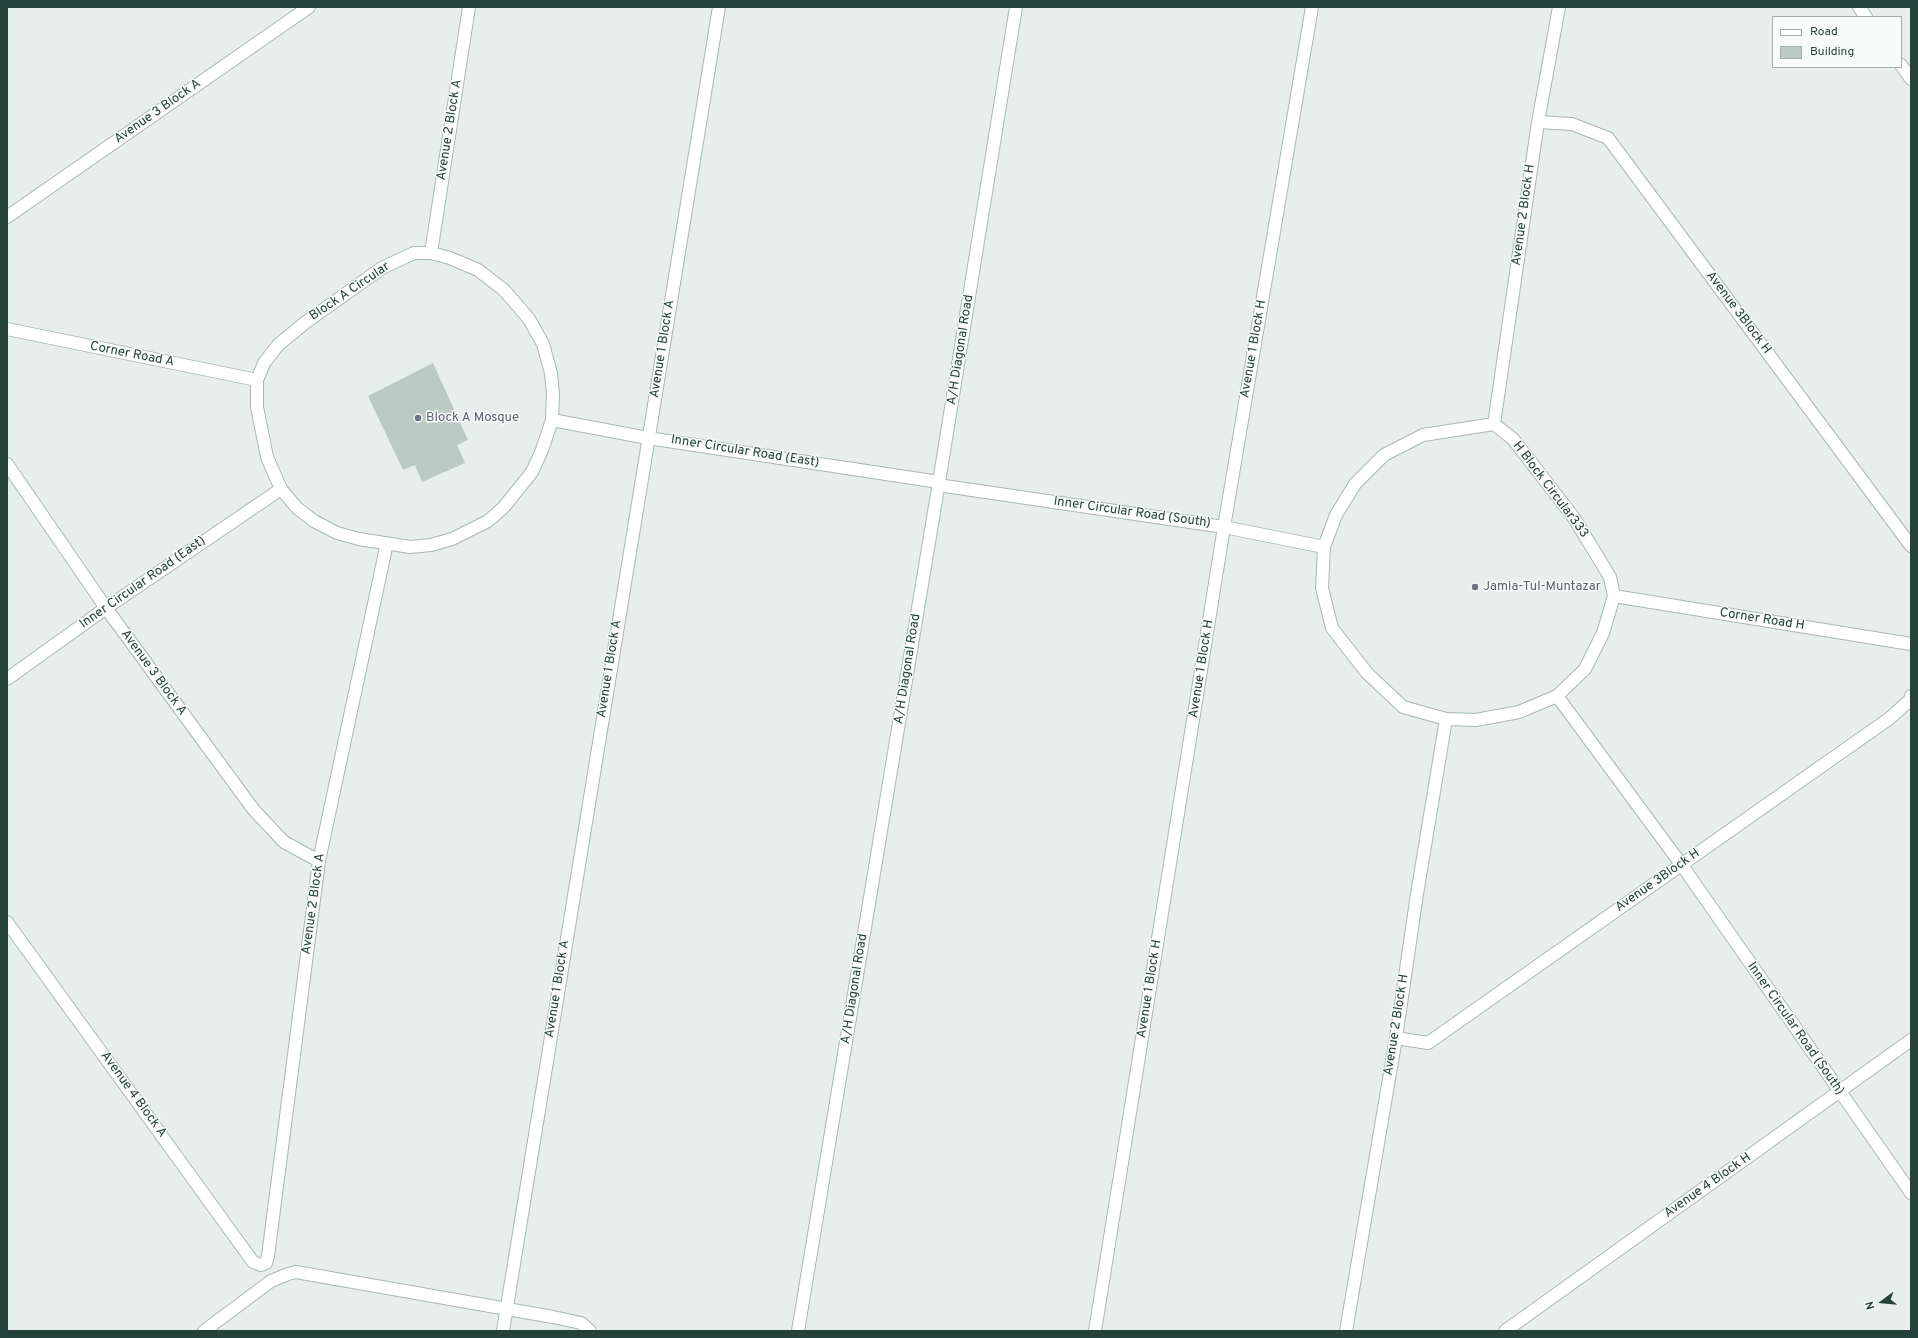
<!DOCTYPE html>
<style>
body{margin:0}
#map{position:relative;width:1918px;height:1338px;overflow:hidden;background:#e6efeb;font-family:Overpass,sans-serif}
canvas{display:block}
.frame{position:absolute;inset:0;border:8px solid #24423a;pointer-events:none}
.legend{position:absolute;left:1772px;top:16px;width:130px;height:52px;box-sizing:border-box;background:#f7fbf9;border:1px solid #a3b1ad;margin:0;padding:5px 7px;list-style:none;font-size:12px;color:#24423a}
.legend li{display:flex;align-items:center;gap:8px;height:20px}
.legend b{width:20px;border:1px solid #a3b1ad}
.north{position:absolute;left:1862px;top:1282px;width:40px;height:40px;-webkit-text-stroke:3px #f7fbf9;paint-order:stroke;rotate:254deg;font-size:11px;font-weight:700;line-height:16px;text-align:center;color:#24423a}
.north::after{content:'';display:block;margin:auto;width:14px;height:18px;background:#24423a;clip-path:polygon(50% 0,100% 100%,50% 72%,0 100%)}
</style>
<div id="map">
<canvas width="1918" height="1338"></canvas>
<div class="frame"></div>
<ul class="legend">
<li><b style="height:5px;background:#fff"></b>Road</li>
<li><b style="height:11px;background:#bbcac4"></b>Building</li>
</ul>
<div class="north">N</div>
</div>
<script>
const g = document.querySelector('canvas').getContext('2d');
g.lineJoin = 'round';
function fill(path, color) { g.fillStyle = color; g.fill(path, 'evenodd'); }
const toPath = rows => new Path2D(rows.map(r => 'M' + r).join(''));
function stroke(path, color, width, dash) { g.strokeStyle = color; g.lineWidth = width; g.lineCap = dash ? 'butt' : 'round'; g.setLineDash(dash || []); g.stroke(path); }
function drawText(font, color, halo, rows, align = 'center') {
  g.font = font + ' Overpass,sans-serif'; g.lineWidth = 3; g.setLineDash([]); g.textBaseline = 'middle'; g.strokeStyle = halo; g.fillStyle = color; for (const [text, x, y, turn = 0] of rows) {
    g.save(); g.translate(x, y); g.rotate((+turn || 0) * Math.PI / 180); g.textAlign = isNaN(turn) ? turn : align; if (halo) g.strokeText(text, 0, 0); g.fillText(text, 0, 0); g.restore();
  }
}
const building = toPath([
 [433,363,468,440,457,445,465,463,422,482,415,465,403,470,368,396]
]);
const street = toPath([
 [1538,122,1572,124,1608,138,1911,546],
 [7,217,309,7],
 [414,253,431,253,450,258,478,270,504,290,529,319,543,344,551,373,553,394,552,420,542,450,532,472,503,508,488,521,452,539,431,545,410,547,359,539,337,533,314,521,297,508,281,489,267,457,257,407,257,380,264,363,278,345,306,322,382,268,414,253],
 [431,253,469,7],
 [7,329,257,380],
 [552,420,648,438,939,482],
 [1494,424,1513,439,1574,518,1610,577,1614,596,1603,633,1585,669,1557,696,1519,712,1476,720,1446,719,1403,707,1367,673,1332,628,1322,588,1324,547,1336,515,1355,484,1384,455,1423,435,1494,424],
 [1494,424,1538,122,1559,7],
 [7,464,106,608,253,809,284,842,319,861],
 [938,485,1224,527,1324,547],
 [1614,596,1911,644],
 [7,679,106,608,281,489],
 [1557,696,1681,864,1911,1193],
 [7,922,253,1262,261,1265],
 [1396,1038,1428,1043,1890,718,1910,700,1911,696],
 [261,1265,266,1263,268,1256,319,861,387,543],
 [204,1331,271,1281,288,1274,296,1272,553,1317,581,1323,590,1331],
 [503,1331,719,7],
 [1095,1331,1224,527,1312,7],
 [1346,1331,1396,1038,1417,894,1446,719],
 [1505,1331,1911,1040]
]);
const secondary = toPath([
 [1859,7,1866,17],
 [1901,65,1911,79],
 [798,1331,939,482,1016,7]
]);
const markers = [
 [418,418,4,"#6b7280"],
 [1475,587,4,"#6b7280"]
];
const streetNames = [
 ["Avenue 3 Block A",158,112,-35],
 ["Avenue 2 Block A",450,130,-81],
 ["Avenue 2 Block H",1524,215,-82],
 ["Block A Circular",350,292,-34],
 ["Avenue 3Block H",1738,313,53],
 ["Avenue 1 Block A",663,349,-81],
 ["Avenue 1 Block H",1254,349,-80],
 ["A/H Diagonal Road",961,350,-81],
 ["Corner Road A",132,355,11],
 ["Inner Circular Road (East)",745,452,9],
 ["H Block Circular333",1550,490,53],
 ["Inner Circular Road (South)",1132,513,8],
 ["Inner Circular Road (East)",143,583,-35],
 ["Corner Road H",1762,620,9],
 ["Avenue 1 Block A",610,669,-81],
 ["A/H Diagonal Road",908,669,-81],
 ["Avenue 1 Block H",1202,669,-81],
 ["Avenue 3 Block A",153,673,54],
 ["Avenue 3Block H",1658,881,-35],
 ["Avenue 2 Block A",314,904,-82],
 ["Avenue 1 Block A",558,989,-81],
 ["A/H Diagonal Road",855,989,-81],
 ["Avenue 1 Block H",1150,989,-81],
 ["Avenue 2 Block H",1397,1025,-81],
 ["Inner Circular Road (South)",1795,1029,55],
 ["Avenue 4 Block A",133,1095,54],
 ["Avenue 4 Block H",1708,1186,-35]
];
const worshipNames = [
 ["Block A Mosque",426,418],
 ["Jamia-Tul-Muntazar",1483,587]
];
fill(building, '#bbcac4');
stroke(street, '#a8b8b2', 14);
stroke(secondary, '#a4bbb3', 14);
stroke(street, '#fff', 12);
stroke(secondary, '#fff', 12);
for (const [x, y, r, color] of markers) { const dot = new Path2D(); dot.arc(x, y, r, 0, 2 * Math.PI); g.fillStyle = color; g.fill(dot); stroke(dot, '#f7fbf9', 1.5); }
drawText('13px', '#24423a', '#f7fbf9', streetNames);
drawText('13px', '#5b616d', '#f7fbf9', worshipNames, 'left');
</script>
